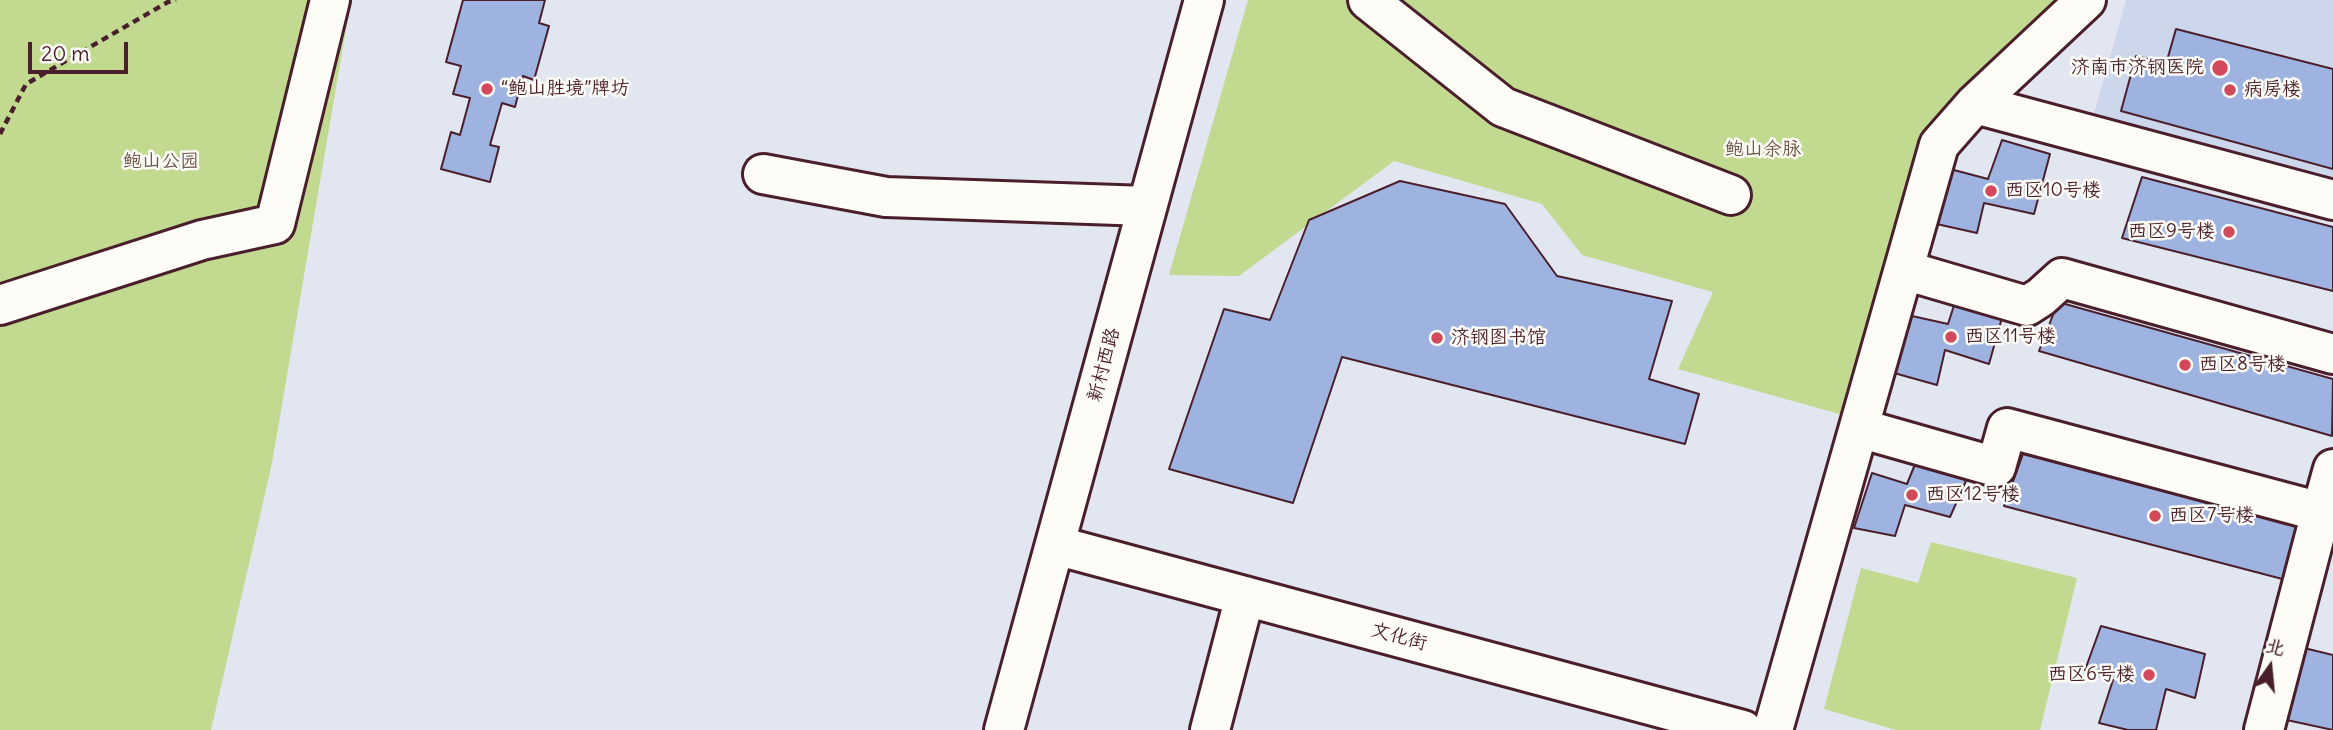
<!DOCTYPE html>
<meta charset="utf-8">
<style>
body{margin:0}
#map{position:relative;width:2333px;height:730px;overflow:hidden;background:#e1e6f0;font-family:Delius,"LXGW WenKai TC",sans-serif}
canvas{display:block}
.north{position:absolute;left:2235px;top:632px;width:70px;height:70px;-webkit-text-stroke:5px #fdfcf7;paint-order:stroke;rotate:15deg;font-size:19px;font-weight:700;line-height:28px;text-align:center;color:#4a1f2b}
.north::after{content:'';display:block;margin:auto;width:24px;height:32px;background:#4a1f2b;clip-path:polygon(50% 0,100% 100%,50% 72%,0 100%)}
.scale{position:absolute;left:28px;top:42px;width:100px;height:32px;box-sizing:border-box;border:4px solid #4a1f2b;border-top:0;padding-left:9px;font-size:21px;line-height:24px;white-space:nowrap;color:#4a1f2b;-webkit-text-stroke:5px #fdfcf7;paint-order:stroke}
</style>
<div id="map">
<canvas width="2333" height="730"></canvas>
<div class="north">北</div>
<div class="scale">20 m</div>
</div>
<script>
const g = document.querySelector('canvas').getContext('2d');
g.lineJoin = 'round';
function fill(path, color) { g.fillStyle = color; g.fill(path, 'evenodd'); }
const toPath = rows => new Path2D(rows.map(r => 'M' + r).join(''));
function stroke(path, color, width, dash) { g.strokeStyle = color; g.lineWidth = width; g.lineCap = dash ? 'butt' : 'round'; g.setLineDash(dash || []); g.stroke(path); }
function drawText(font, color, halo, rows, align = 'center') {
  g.font = font + ' Delius,"LXGW WenKai TC",sans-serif'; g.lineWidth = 5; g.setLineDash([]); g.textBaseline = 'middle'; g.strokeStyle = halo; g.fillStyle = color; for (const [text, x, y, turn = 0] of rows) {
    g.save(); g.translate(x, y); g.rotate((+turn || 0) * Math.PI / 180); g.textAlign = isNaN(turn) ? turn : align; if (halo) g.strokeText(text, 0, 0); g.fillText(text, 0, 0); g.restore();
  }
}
const built = toPath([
 [2126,0,2333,0,2333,198,2088,135]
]);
const green = toPath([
 [0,0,351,0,272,463,211,730,0,730],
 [1248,0,2066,0,1917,152,1850,417,1678,369,1713,292,1582,255,1542,204,1394,161,1239,276,1169,275],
 [1931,542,2077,578,2040,730,1896,730,1824,709,1861,568,1918,583]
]);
const building = toPath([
 [463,0,545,0,539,23,549,26,534,80,523,76,515,107,502,103,490,145,499,147,490,182,441,169,451,132,460,135,470,98,453,94,461,66,446,62,463,0],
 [2176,29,2333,69,2333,169,2121,111,2136,56,2166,64,2176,29],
 [2002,140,2050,154,2034,214,1984,203,1977,233,1932,223,1950,169,1988,179,2002,140],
 [2142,177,2333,227,2333,291,2122,238,2142,177],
 [1400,181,1505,204,1557,276,1672,301,1649,379,1699,394,1685,444,1342,357,1293,503,1169,469,1224,309,1270,320,1309,220,1400,181],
 [1958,293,2005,307,1989,364,1945,350,1937,385,1894,373,1912,316,1948,324,1958,293],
 [2058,302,2333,379,2332,436,2039,351,2058,302],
 [1920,452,1973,465,1950,517,1905,505,1895,536,1854,528,1872,473,1907,484,1920,452],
 [2023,454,2306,526,2290,581,2004,506,2023,454],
 [2101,626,2205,654,2195,698,2166,689,2156,730,2128,730,2099,723,2113,680,2085,670,2101,626],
 [2304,648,2333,655,2333,730,2282,719,2304,648]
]);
const path = toPath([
 [0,134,26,84,168,2,176,0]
]);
const minor = toPath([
 [1368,0,1503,107,1731,195],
 [1975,104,2333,200],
 [763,174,886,197,1147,206],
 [1904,270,2027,306,2041,297,2062,278,2333,354],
 [0,305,202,240,275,224,330,0],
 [1859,428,1996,467,2007,428,2321,512,2264,730],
 [2321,512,2333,469],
 [1055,545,1743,730],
 [1004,730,1204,0],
 [1210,730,1245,596],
 [1773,730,1939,145,1975,104,2086,0]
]);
const markers = [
 [2220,68,9,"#d1495b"],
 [487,89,7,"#d1495b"],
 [2230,90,7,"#d1495b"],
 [1991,191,7,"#d1495b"],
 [2229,232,7,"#d1495b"],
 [1951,337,7,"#d1495b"],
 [1437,338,7,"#d1495b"],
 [2185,365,7,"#d1495b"],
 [1912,495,7,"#d1495b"],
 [2155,516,7,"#d1495b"],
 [2149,675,7,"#d1495b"]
];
const poiNames = [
 ["济南市济钢医院",2204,68,"right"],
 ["“鲍山胜境”牌坊",501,89],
 ["病房楼",2244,90],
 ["西区10号楼",2005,191],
 ["西区9号楼",2215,232,"right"],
 ["西区11号楼",1965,337],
 ["济钢图书馆",1451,338],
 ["西区8号楼",2199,365],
 ["西区12号楼",1926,495],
 ["西区7号楼",2169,516],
 ["西区6号楼",2135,675,"right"]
];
const parkNames = [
 ["鲍山余脉",1763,150],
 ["鲍山公园",161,162]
];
const streetNames = [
 ["新村西路",1104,365,-75],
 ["文化街",1399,637,15]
];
fill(built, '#cdd7ec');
fill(green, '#c1da90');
fill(building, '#9fb3e1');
stroke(building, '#4a1f2b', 2);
stroke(minor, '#4a1f2b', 44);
stroke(path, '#4a1f2b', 4.5, [7, 5]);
stroke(minor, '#fdfcf7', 38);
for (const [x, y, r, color] of markers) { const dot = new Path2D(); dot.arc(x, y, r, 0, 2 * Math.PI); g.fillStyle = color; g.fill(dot); stroke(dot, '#fdfcf7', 2.5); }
drawText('19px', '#4a1f2b', '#fdfcf7', poiNames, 'left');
drawText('19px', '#6e5749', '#fdfcf7', parkNames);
drawText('19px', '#4a1f2b', '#fdfcf7', streetNames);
</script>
